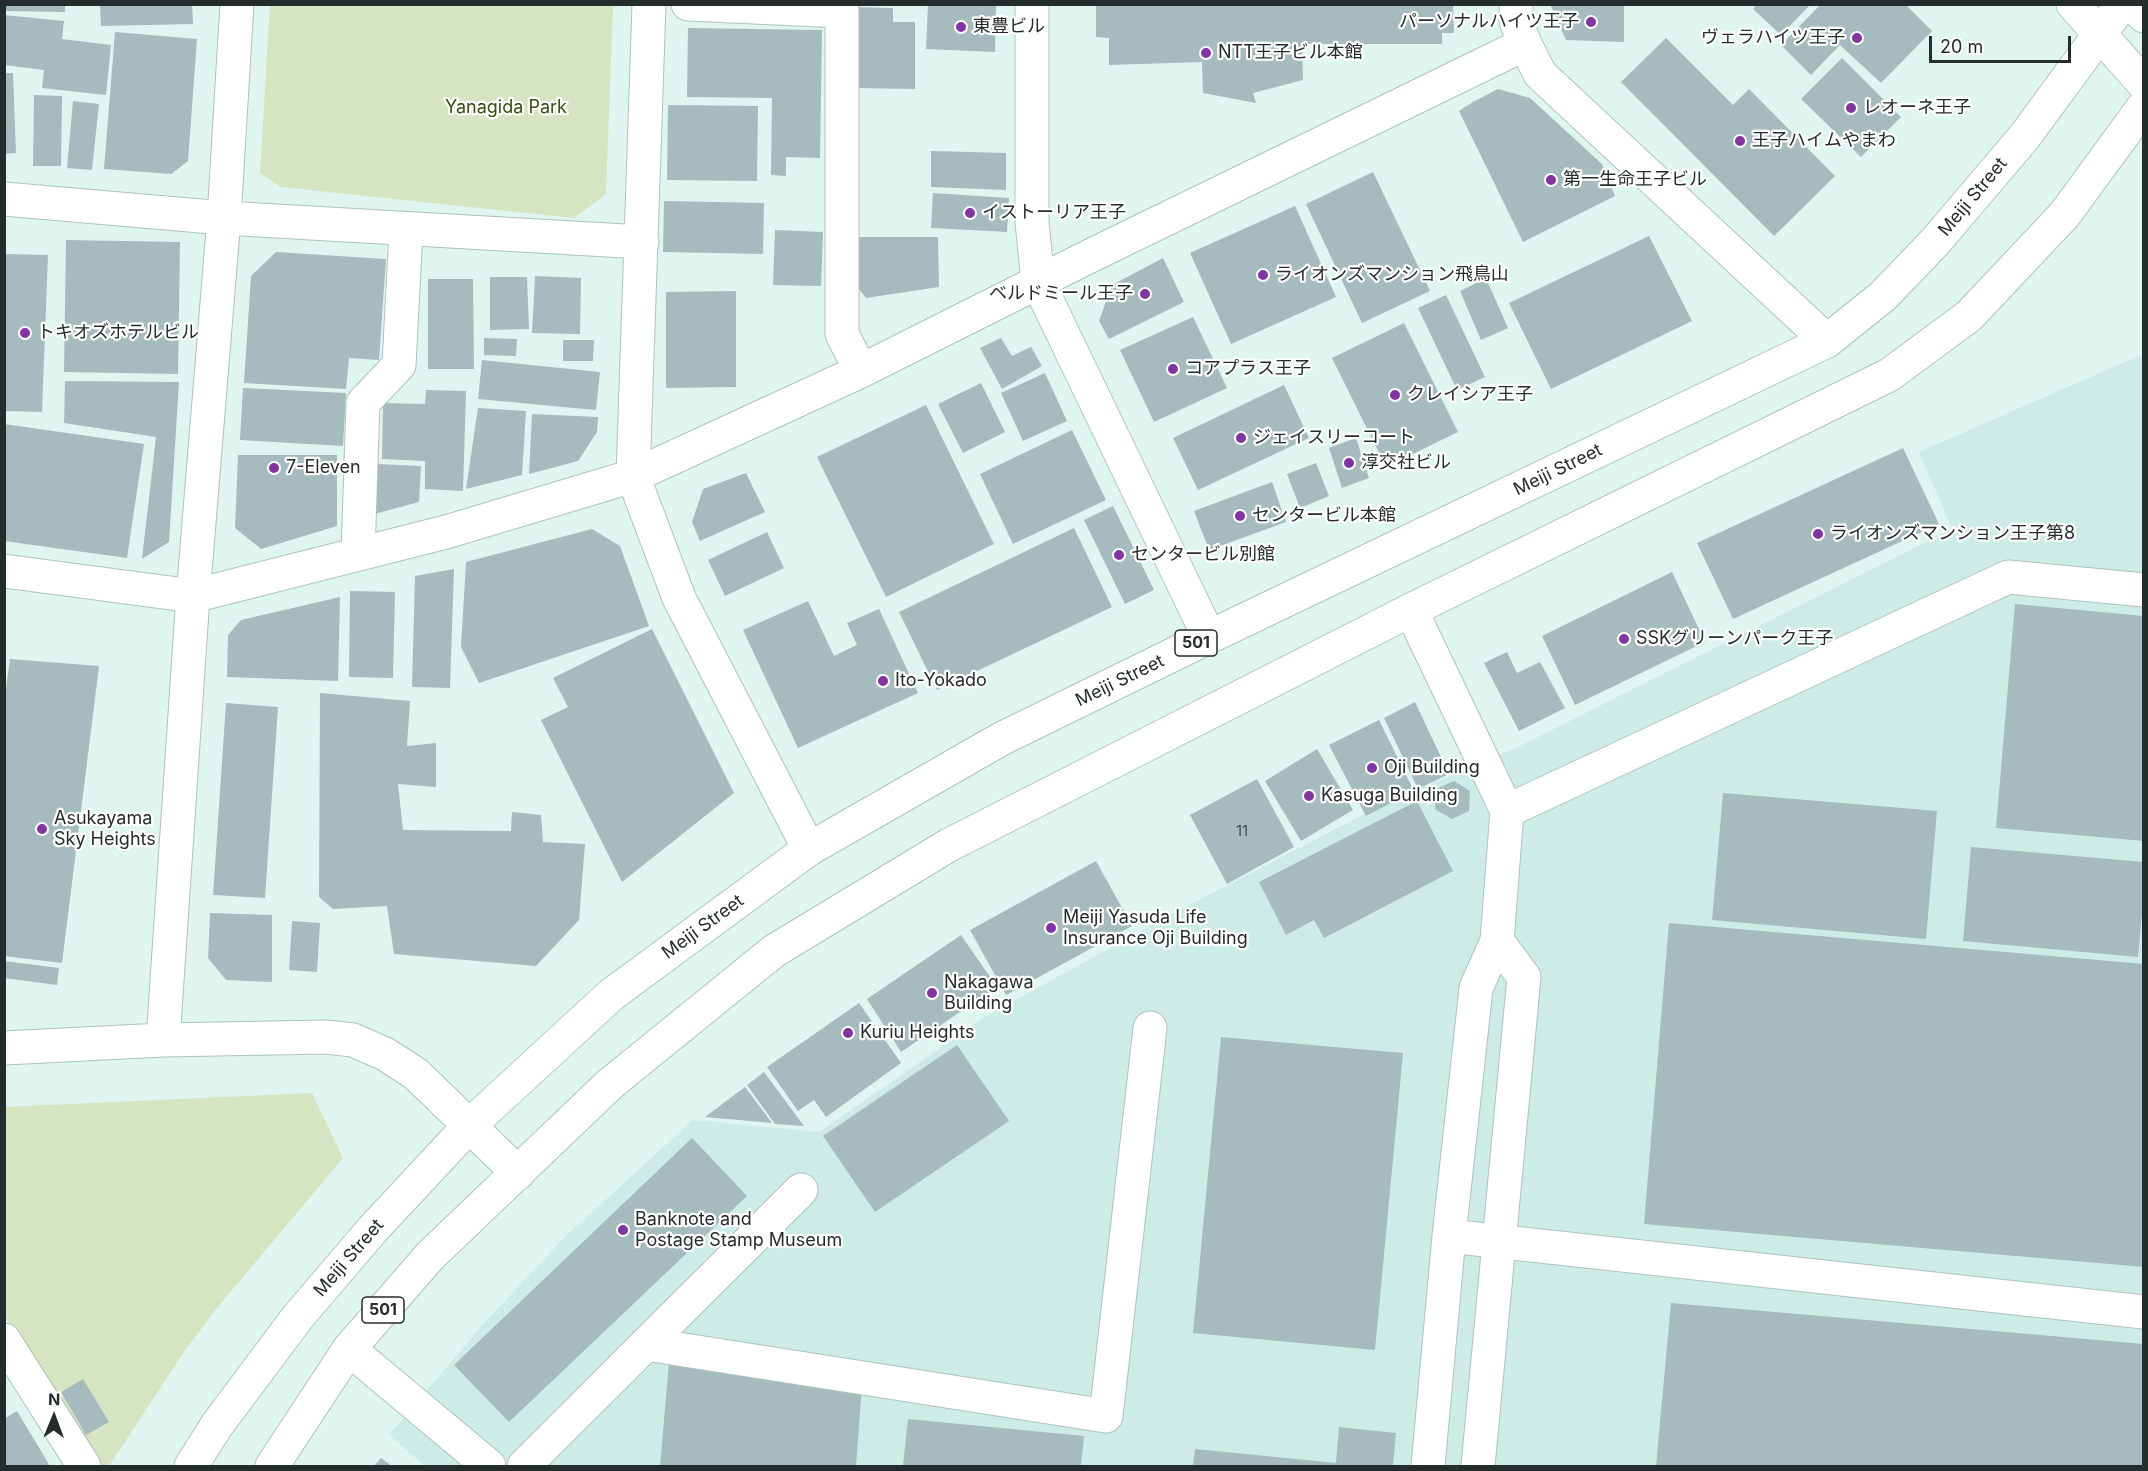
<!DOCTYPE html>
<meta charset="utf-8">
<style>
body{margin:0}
#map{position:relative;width:2148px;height:1471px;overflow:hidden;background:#dff5f0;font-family:Inter,sans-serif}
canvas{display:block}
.frame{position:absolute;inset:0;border:6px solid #242d2b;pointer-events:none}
.north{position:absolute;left:24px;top:1387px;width:60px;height:60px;-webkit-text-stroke:4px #fff;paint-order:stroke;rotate:1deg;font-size:16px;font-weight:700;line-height:24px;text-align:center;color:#242d2b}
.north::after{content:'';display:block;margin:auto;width:21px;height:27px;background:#242d2b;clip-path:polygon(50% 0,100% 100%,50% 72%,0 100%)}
.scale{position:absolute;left:1929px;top:36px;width:142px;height:27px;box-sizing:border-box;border:3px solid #242d2b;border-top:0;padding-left:8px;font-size:18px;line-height:21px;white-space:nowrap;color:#242d2b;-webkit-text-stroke:4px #fff;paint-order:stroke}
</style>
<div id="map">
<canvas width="2148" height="1471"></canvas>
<div class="frame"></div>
<div class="north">N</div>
<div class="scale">20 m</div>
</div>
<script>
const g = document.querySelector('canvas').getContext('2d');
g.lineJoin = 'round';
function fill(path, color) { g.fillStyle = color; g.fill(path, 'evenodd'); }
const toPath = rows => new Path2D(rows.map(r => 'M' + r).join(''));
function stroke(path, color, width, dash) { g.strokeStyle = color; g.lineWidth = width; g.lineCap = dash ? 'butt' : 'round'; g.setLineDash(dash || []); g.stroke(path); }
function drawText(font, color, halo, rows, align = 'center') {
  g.font = font + ' Inter,"Noto Sans JP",sans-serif'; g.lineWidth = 4.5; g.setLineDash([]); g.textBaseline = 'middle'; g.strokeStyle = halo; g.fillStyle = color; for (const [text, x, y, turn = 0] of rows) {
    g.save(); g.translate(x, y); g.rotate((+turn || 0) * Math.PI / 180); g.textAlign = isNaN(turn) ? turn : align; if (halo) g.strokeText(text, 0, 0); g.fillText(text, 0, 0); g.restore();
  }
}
const built = toPath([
 [2143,354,2143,1466,425,1466,389,1435,484,1323,567,1235,693,1120,819,1132,983,1018,1168,916,1378,807,1520,746,1952,529,1919,452]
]);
const green = toPath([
 [270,5,613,5,606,194,574,218,281,187,260,173],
 [312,1093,343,1158,217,1308,186,1349,109,1466,98,1466,5,1316,5,1107]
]);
const building = toPath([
 [4,4,65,4,65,12,4,11],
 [100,4,192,4,193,24,101,26],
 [928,4,996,4,995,52,926,49],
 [1096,4,1453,4,1454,33,1442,33,1442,44,1302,44,1303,80,1253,93,1256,103,1203,93,1202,62,1109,65,1109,38,1096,37],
 [1550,4,1624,4,1624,42,1566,40],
 [1757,4,1811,4,1781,35,1753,9],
 [1821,4,1905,4,1932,31,1881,83,1840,45,1811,75,1781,45],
 [855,7,893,8,893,22,915,22,915,89,854,88],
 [4,15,64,21,62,39,111,45,106,95,42,88,44,70,4,65],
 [688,28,822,30,820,158,786,157,786,176,771,175,772,98,687,97],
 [115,32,197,39,188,161,171,174,104,169],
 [1666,38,1733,105,1749,89,1835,176,1774,236,1621,82],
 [1842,58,1901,117,1861,157,1801,99],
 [4,73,13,73,16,153,4,154],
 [1498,89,1530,98,1602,164,1615,196,1523,242,1459,111,1473,102],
 [34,95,62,96,61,166,33,166],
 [73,101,99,104,92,170,67,168],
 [668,105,758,106,757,181,667,180],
 [931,151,1006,153,1006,190,931,187],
 [1373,172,1430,291,1362,323,1306,204],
 [933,193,1009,198,1007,232,931,228],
 [664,201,764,203,763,254,663,252],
 [1295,206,1336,297,1231,344,1190,253],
 [775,230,823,232,821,286,773,285],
 [1649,236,1692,321,1551,389,1509,303],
 [857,237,938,237,939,287,866,298,856,285],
 [66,240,180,242,178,374,64,372],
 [276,252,386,259,379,360,349,358,346,389,244,383,251,276],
 [4,254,48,255,42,412,4,411],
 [1163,258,1184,302,1109,339,1099,321,1112,285],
 [535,276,581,278,580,334,532,333],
 [490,277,527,277,529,329,490,330],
 [1486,278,1508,328,1481,340,1460,291],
 [428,279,473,279,474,369,428,369],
 [736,291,736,387,666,388,666,292],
 [1446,295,1485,377,1457,390,1418,308],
 [1193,317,1227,388,1154,422,1120,350],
 [1404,323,1458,432,1386,467,1332,358],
 [484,338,517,339,516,356,484,355],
 [1001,338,1012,356,1031,347,1042,366,1002,389,980,348],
 [563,340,594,340,593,361,563,361],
 [482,360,600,372,596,410,478,399],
 [1045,373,1067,421,1023,441,1001,393],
 [65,381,179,382,169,542,142,559,156,437,64,423],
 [981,383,1005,432,963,453,938,404],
 [1284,385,1309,438,1198,490,1173,438],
 [243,388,346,393,343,446,240,440],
 [426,390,466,391,463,491,425,489,425,461,382,459,383,403,425,404],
 [926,405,994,544,886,597,817,457],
 [478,408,526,411,522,475,466,489],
 [532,414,598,417,597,432,578,461,529,474],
 [4,424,144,444,127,558,4,541],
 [1072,430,1106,500,1013,544,980,474],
 [1356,438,1369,478,1342,488,1329,448],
 [1903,448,1939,524,1733,619,1697,543],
 [238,455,337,455,337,526,261,549,235,528],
 [1316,463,1329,496,1300,508,1287,474],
 [377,464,421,466,419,502,374,514],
 [746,473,765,512,700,541,692,522,703,489],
 [1272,482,1286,522,1209,550,1194,511],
 [1113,506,1154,590,1125,604,1084,520],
 [1074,528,1112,607,937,690,899,612],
 [592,529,620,546,649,626,479,683,461,647,466,562],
 [767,532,784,568,725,596,708,560],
 [454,569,450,688,412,687,415,576],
 [1672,572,1705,642,1575,705,1542,636],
 [350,591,395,592,393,678,349,677],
 [340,597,338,681,227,677,228,635,241,620],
 [808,601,834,656,857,645,847,623,879,609,918,693,798,748,743,630],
 [2015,604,2144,616,2144,841,1996,828],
 [652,629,734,793,622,882,541,720,568,707,553,678],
 [1507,652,1517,673,1540,662,1565,708,1519,731,1484,663],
 [10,659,99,666,62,963,4,956,4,702],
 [320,693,410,701,407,746,436,743,436,787,398,784,403,830,511,831,512,812,541,815,543,842,585,844,579,920,536,966,394,954,387,906,333,909,319,897],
 [1415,702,1449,774,1418,789,1384,718],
 [226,703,278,707,265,898,213,895],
 [1379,720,1414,791,1366,816,1329,745],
 [1317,749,1353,810,1301,841,1265,781],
 [1257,779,1294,847,1227,884,1190,815],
 [1454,781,1470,791,1469,811,1452,819,1435,809,1436,789],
 [1723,793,1937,811,1926,939,1712,920],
 [1417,801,1453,871,1324,938,1314,920,1286,935,1259,882],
 [1971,847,2144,862,2144,891,2138,957,1963,941],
 [1096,861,1132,926,1006,995,970,930],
 [210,913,272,915,272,982,226,980,208,958],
 [292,921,320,923,317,972,289,970],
 [1669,923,2144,964,2144,1267,1644,1224],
 [961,935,997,987,901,1052,867,999],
 [4,961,59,968,57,985,4,978],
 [859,1003,901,1063,826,1117,814,1100,798,1111,767,1067],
 [1221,1037,1403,1053,1375,1350,1193,1333],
 [957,1045,1009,1121,875,1212,823,1136],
 [764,1072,804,1126,775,1124,747,1085],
 [745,1087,772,1123,705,1117],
 [692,1138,747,1196,509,1422,454,1365],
 [1671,1303,2144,1344,2144,1466,1656,1466],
 [669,1363,862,1386,856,1466,660,1466],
 [83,1379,109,1422,86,1435,61,1392],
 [17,1411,50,1466,4,1466,4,1419],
 [908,1419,1084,1436,1081,1466,903,1466],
 [1339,1427,1396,1433,1393,1466,1193,1466,1195,1449,1336,1463],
 [381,1458,392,1466,374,1466]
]);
const minor = toPath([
 [649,4,633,476,679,598,809,849],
 [688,4,842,11,842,334,861,371],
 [1032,4,1032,222,1038,282,1209,637],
 [1516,4,1516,21,1525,44,1540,74,1827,341],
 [4,199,224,218,642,242],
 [358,554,363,403,399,365,406,230],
 [4,571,193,596,446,532,633,476,861,371,1086,258,1525,44],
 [1411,610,1507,811],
 [163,1040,193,596,224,218,237,4],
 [4,1048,163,1040,326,1037,353,1040,385,1054,416,1074,518,1173],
 [1449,1236,2144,1312],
 [4,1340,84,1466],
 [646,1344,1106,1416,1150,1028],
 [349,1349,489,1466],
 [524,1466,801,1190],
 [1428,1466,1449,1236,1476,988,1497,941,1507,811,2008,577,2144,590],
 [1478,1466,1524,977,1497,941]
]);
const major = toPath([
 [2073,4,2144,84],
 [191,1466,217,1425,297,1318,373,1229,470,1125,611,995,809,849,1001,739,1209,637,1827,341,1883,296,1935,242,2025,136,2122,4],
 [272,1466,349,1349,430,1256,610,1084,774,951,949,845,1411,610,1889,375,1969,316,2065,214,2144,106]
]);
const highway = toPath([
 [2131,4,2144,16]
]);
const markers = [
 [1591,22,6,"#8333a2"],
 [961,27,6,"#8333a2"],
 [1857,38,6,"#8333a2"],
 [1206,53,6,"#8333a2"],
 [1851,108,6,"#8333a2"],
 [1740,141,6,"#8333a2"],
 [1551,180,6,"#8333a2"],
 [970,213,6,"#8333a2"],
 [1263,275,6,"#8333a2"],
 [1145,294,6,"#8333a2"],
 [25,333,6,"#8333a2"],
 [1173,369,6,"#8333a2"],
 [1395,395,6,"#8333a2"],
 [1241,438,6,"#8333a2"],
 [1349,463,6,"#8333a2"],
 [274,468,6,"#8333a2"],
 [1240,516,6,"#8333a2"],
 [1818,534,6,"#8333a2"],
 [1119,555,6,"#8333a2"],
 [1624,639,6,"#8333a2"],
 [883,681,6,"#8333a2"],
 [1372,768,6,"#8333a2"],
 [1309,796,6,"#8333a2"],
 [42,829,6,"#8333a2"],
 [1051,928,6,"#8333a2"],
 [932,993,6,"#8333a2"],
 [848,1033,6,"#8333a2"],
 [623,1230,6,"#8333a2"]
];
const numberNames = [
 ["11",1242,831]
];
const shields = [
 [1196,643,42],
 [383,1310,42]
];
const shieldNames = [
 ["501",1196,643],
 ["501",383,1310]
];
const poiNames = [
 ["パーソナルハイツ王子",1579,22,"right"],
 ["東豊ビル",973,27],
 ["ヴェラハイツ王子",1845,38,"right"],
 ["NTT王子ビル本館",1218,53],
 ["レオーネ王子",1863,108],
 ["王子ハイムやまわ",1752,141],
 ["第一生命王子ビル",1563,180],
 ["イストーリア王子",982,213],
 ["ライオンズマンション飛鳥山",1275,275],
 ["ベルドミール王子",1133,294,"right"],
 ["トキオズホテルビル",37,333],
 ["コアプラス王子",1185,369],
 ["クレイシア王子",1407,395],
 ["ジェイスリーコート",1253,438],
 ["淳交社ビル",1361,463],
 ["7-Eleven",286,468],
 ["センタービル本館",1252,516],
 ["ライオンズマンション王子第8",1830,534],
 ["センタービル別館",1131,555],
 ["SSKグリーンパーク王子",1636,639],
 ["Ito-Yokado",895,681],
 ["Oji Building",1384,768],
 ["Kasuga Building",1321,796],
 ["Asukayama",54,819],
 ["Sky Heights",54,840],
 ["Meiji Yasuda Life",1063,918],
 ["Insurance Oji Building",1063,939],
 ["Nakagawa",944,983],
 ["Building",944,1004],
 ["Kuriu Heights",860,1033],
 ["Banknote and",635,1220],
 ["Postage Stamp Museum",635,1241]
];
const parkNames = [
 ["Yanagida Park",506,108]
];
const streetNames = [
 ["Meiji Street",1973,197,-50],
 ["Meiji Street",1558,470,-26],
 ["Meiji Street",1120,681,-26],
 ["Meiji Street",703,927,-36],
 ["Meiji Street",349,1258,-49]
];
fill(built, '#cdece5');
fill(green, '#d6e4c2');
fill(building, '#a5bbbe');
stroke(minor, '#aec3be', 35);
stroke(major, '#aec3be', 35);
stroke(highway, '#aec3be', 35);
stroke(minor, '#fff', 33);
stroke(major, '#fff', 33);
stroke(highway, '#fff', 33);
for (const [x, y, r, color] of markers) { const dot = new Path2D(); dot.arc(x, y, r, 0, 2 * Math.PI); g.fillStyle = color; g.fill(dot); stroke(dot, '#fff', 2); }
drawText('15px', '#445050', null, numberNames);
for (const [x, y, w] of shields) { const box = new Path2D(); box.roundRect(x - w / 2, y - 13, w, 26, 4.5); g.fillStyle = '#fff'; g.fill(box); stroke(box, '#242d2b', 1.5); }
drawText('bold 16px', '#242d2b', null, shieldNames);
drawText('18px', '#242d2b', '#fff', poiNames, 'left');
drawText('18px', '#384d0a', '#fff', parkNames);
drawText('18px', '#242d2b', '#fff', streetNames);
</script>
